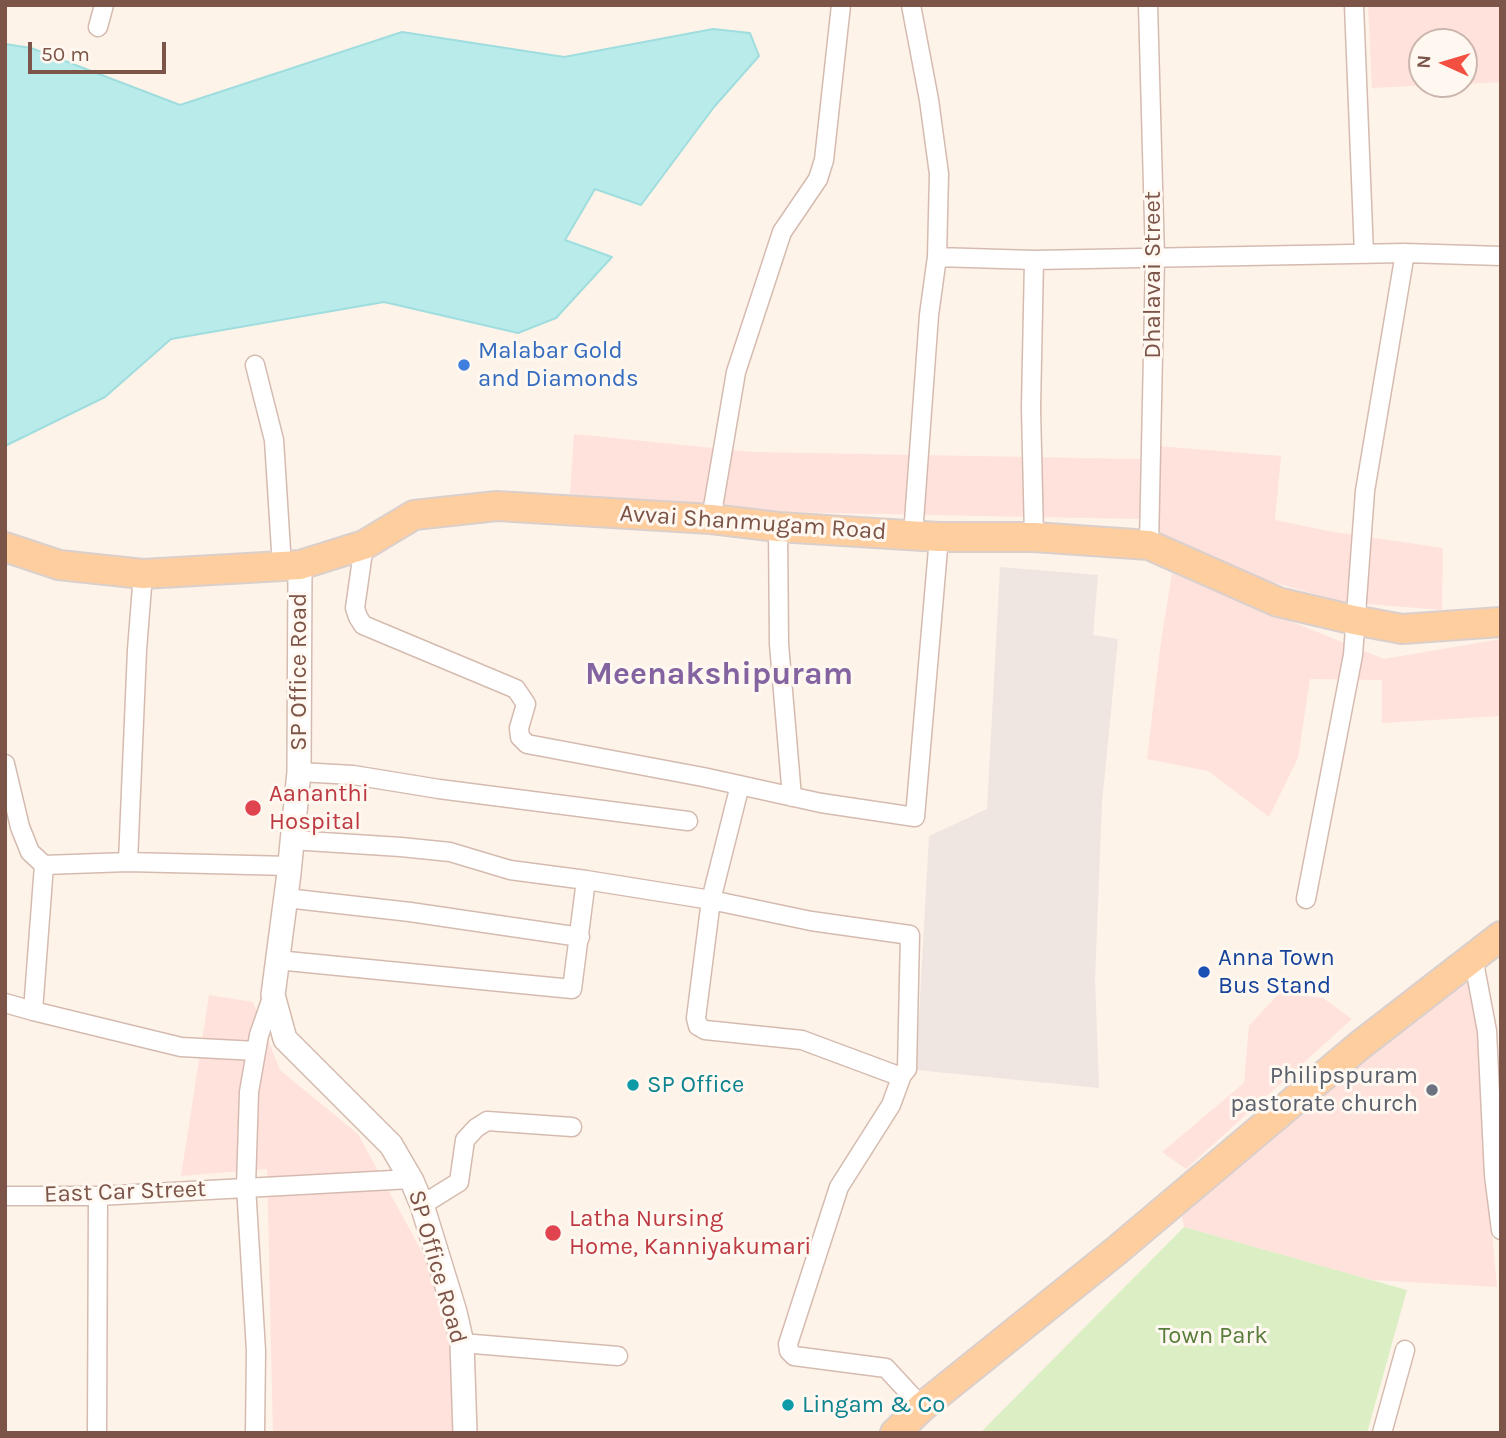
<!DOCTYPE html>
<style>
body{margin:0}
#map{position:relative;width:1506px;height:1438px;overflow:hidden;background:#fef3e9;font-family:Karla,sans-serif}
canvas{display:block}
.frame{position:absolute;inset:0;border:7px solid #7d5448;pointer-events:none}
.north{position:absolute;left:1408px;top:28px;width:70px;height:70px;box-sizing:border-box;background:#fff8f1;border:2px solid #cbb6ad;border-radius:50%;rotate:274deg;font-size:19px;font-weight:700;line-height:28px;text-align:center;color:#7d5448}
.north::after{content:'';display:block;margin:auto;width:24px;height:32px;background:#f45042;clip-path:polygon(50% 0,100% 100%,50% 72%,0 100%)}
.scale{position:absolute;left:28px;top:42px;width:138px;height:32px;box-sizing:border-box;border:4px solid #7d5448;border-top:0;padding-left:9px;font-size:21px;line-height:24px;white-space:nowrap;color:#7d5448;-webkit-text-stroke:5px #fff8f1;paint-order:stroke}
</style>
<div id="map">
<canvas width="1506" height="1438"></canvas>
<div class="frame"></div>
<div class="north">N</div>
<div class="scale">50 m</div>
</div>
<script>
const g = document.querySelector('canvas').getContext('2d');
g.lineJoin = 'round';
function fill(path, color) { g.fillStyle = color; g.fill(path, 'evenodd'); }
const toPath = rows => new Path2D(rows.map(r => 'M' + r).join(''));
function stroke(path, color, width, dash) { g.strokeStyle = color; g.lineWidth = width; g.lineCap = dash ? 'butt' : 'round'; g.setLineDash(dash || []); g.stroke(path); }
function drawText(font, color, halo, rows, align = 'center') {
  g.font = font + ' Karla,sans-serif'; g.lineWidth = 6; g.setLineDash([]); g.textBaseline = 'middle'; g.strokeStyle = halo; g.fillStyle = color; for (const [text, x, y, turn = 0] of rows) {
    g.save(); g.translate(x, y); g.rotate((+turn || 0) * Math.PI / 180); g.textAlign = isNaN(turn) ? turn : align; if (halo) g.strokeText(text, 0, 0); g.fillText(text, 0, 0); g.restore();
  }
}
const commercial = toPath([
 [1368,5,1501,5,1501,82,1464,84,1464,42,1422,42,1422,84,1458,84,1372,88],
 [574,434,752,452,1140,459,1139,519,723,511,570,494],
 [1157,446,1281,456,1275,520,1328,531,1443,548,1442,610,1342,602,1252,576,1155,533],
 [1172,573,1384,659,1501,639,1501,716,1382,723,1382,680,1310,679,1298,758,1269,817,1208,771,1147,759,1160,648],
 [1466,979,1485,1030,1485,1157,1497,1287,1371,1280,1184,1227,1181,1212,1238,1156],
 [1279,993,1323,998,1352,1019,1186,1169,1162,1152,1244,1083,1249,1026],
 [209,995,253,1002,280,1070,358,1134,429,1265,450,1340,454,1433,273,1433,267,1169,181,1176]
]);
const industrial = toPath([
 [1000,567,1098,575,1093,635,1118,639,1102,803,1095,979,1099,1088,916,1070,929,836,987,809]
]);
const green = toPath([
 [1184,1227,1407,1290,1367,1433,980,1433]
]);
const water = toPath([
 [713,29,750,33,759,56,714,107,641,205,595,189,565,240,612,257,556,318,518,333,384,302,171,339,105,397,5,446,5,44,31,48,180,105,402,32,564,57,713,29]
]);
const minor = toPath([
 [911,5,929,100,939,174,937,257,929,315,913,535],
 [1148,5,1155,258,1149,545],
 [1354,5,1364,254],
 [98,27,104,5],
 [937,257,1034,260,1405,253,1501,256],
 [255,365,274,440,282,566],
 [711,519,736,372,782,232,818,179,824,160,841,5],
 [778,527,779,644,792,797],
 [1034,537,1031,408,1034,260],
 [364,545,355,608,358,617,363,625,516,689,526,704,519,728,520,737,527,744,703,777,821,803,915,817,939,537],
 [5,764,20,827,30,852,44,865,128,862,290,866],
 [299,772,353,775,439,789,688,821],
 [291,840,401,847,450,852,510,870,586,880,711,900,811,921,910,935,907,1069,902,1075,896,1075,802,1040,705,1030,698,1026,696,1018,711,900,740,785],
 [128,862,137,650,143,574],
 [286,898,410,912,580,937],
 [1306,899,1353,655,1365,491,1405,253],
 [1473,957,1487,1031,1494,1175,1501,1230],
 [277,960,572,989,586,880],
 [5,1003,33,1011,44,865],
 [33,1011,181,1047,256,1051],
 [902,1075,891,1105,839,1187,788,1344,789,1351,794,1356,886,1368,922,1407],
 [5,1196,98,1196,411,1179],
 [422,1205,459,1182,465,1140,476,1128,487,1121,572,1127],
 [462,1343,618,1356],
 [97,1433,98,1196],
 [255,1433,256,1351,246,1186,249,1092,259,1035,273,995],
 [1382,1433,1405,1350]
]);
const tertiary = toPath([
 [300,565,299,772,289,873,273,995,285,1039,391,1145,412,1181,422,1205,455,1312,462,1343,465,1433]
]);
const primary = toPath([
 [5,547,59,565,143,574,282,566,300,565,364,545,414,515,497,506,711,519,778,527,939,537,1034,537,1149,545,1278,602,1354,620,1402,629,1501,622],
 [895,1433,922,1407,1116,1251,1359,1046,1501,936]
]);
const markers = [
 [464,365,7,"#3f7fe0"],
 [253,808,9,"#e0444e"],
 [1204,972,7,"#1a4fb4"],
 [633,1085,7,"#0f9aa8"],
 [1432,1090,7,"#6b7280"],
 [553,1233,9,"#e0444e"],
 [788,1405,7,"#0f9aa8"]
];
const streetNames = [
 ["Dhalavai Street",1153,275,-90],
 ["Avvai Shanmugam Road",753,523,4],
 ["SP Office Road",299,672,-90],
 ["East Car Street",125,1192,-2],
 ["SP Office Road",437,1267,74]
];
const shopNames = [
 ["Malabar Gold",478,351],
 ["and Diamonds",478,379]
];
const healthNames = [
 ["Aananthi",269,794],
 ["Hospital",269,822],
 ["Latha Nursing",569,1219],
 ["Home, Kanniyakumari",569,1247]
];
const transitNames = [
 ["Anna Town",1218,958],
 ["Bus Stand",1218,986]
];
const worshipNames = [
 ["Philipspuram",1418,1076],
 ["pastorate church",1418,1104]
];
const cultureNames = [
 ["SP Office",647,1085],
 ["Lingam & Co",802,1405]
];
const parkNames = [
 ["Town Park",1213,1336]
];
const districtNames = [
 ["Meenakshipuram",719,675]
];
fill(commercial, '#ffe2dc');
fill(industrial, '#efe6e2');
fill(green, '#dcefc4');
fill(water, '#baebeb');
stroke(water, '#9fddde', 2);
stroke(minor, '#d5bbaf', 21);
stroke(tertiary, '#d5bbaf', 26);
stroke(primary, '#dbcfcc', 32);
stroke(minor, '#fff', 18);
stroke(tertiary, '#fff', 23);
stroke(primary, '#ffce9f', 28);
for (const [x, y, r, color] of markers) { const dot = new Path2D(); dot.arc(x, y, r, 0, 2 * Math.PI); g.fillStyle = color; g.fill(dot); stroke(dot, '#fff8f1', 2.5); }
drawText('24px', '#7d5448', '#fff8f1', streetNames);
drawText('24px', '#366cbe', '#fff8f1', shopNames, 'left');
drawText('24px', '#be3a42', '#fff8f1', healthNames, 'left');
drawText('24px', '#164399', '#fff8f1', transitNames, 'left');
drawText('24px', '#5b616d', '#fff8f1', worshipNames, 'right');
drawText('24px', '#0d838f', '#fff8f1', cultureNames, 'left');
drawText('24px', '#587d3c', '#fff8f1', parkNames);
drawText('bold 32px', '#8364a0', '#fff8f1', districtNames);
</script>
